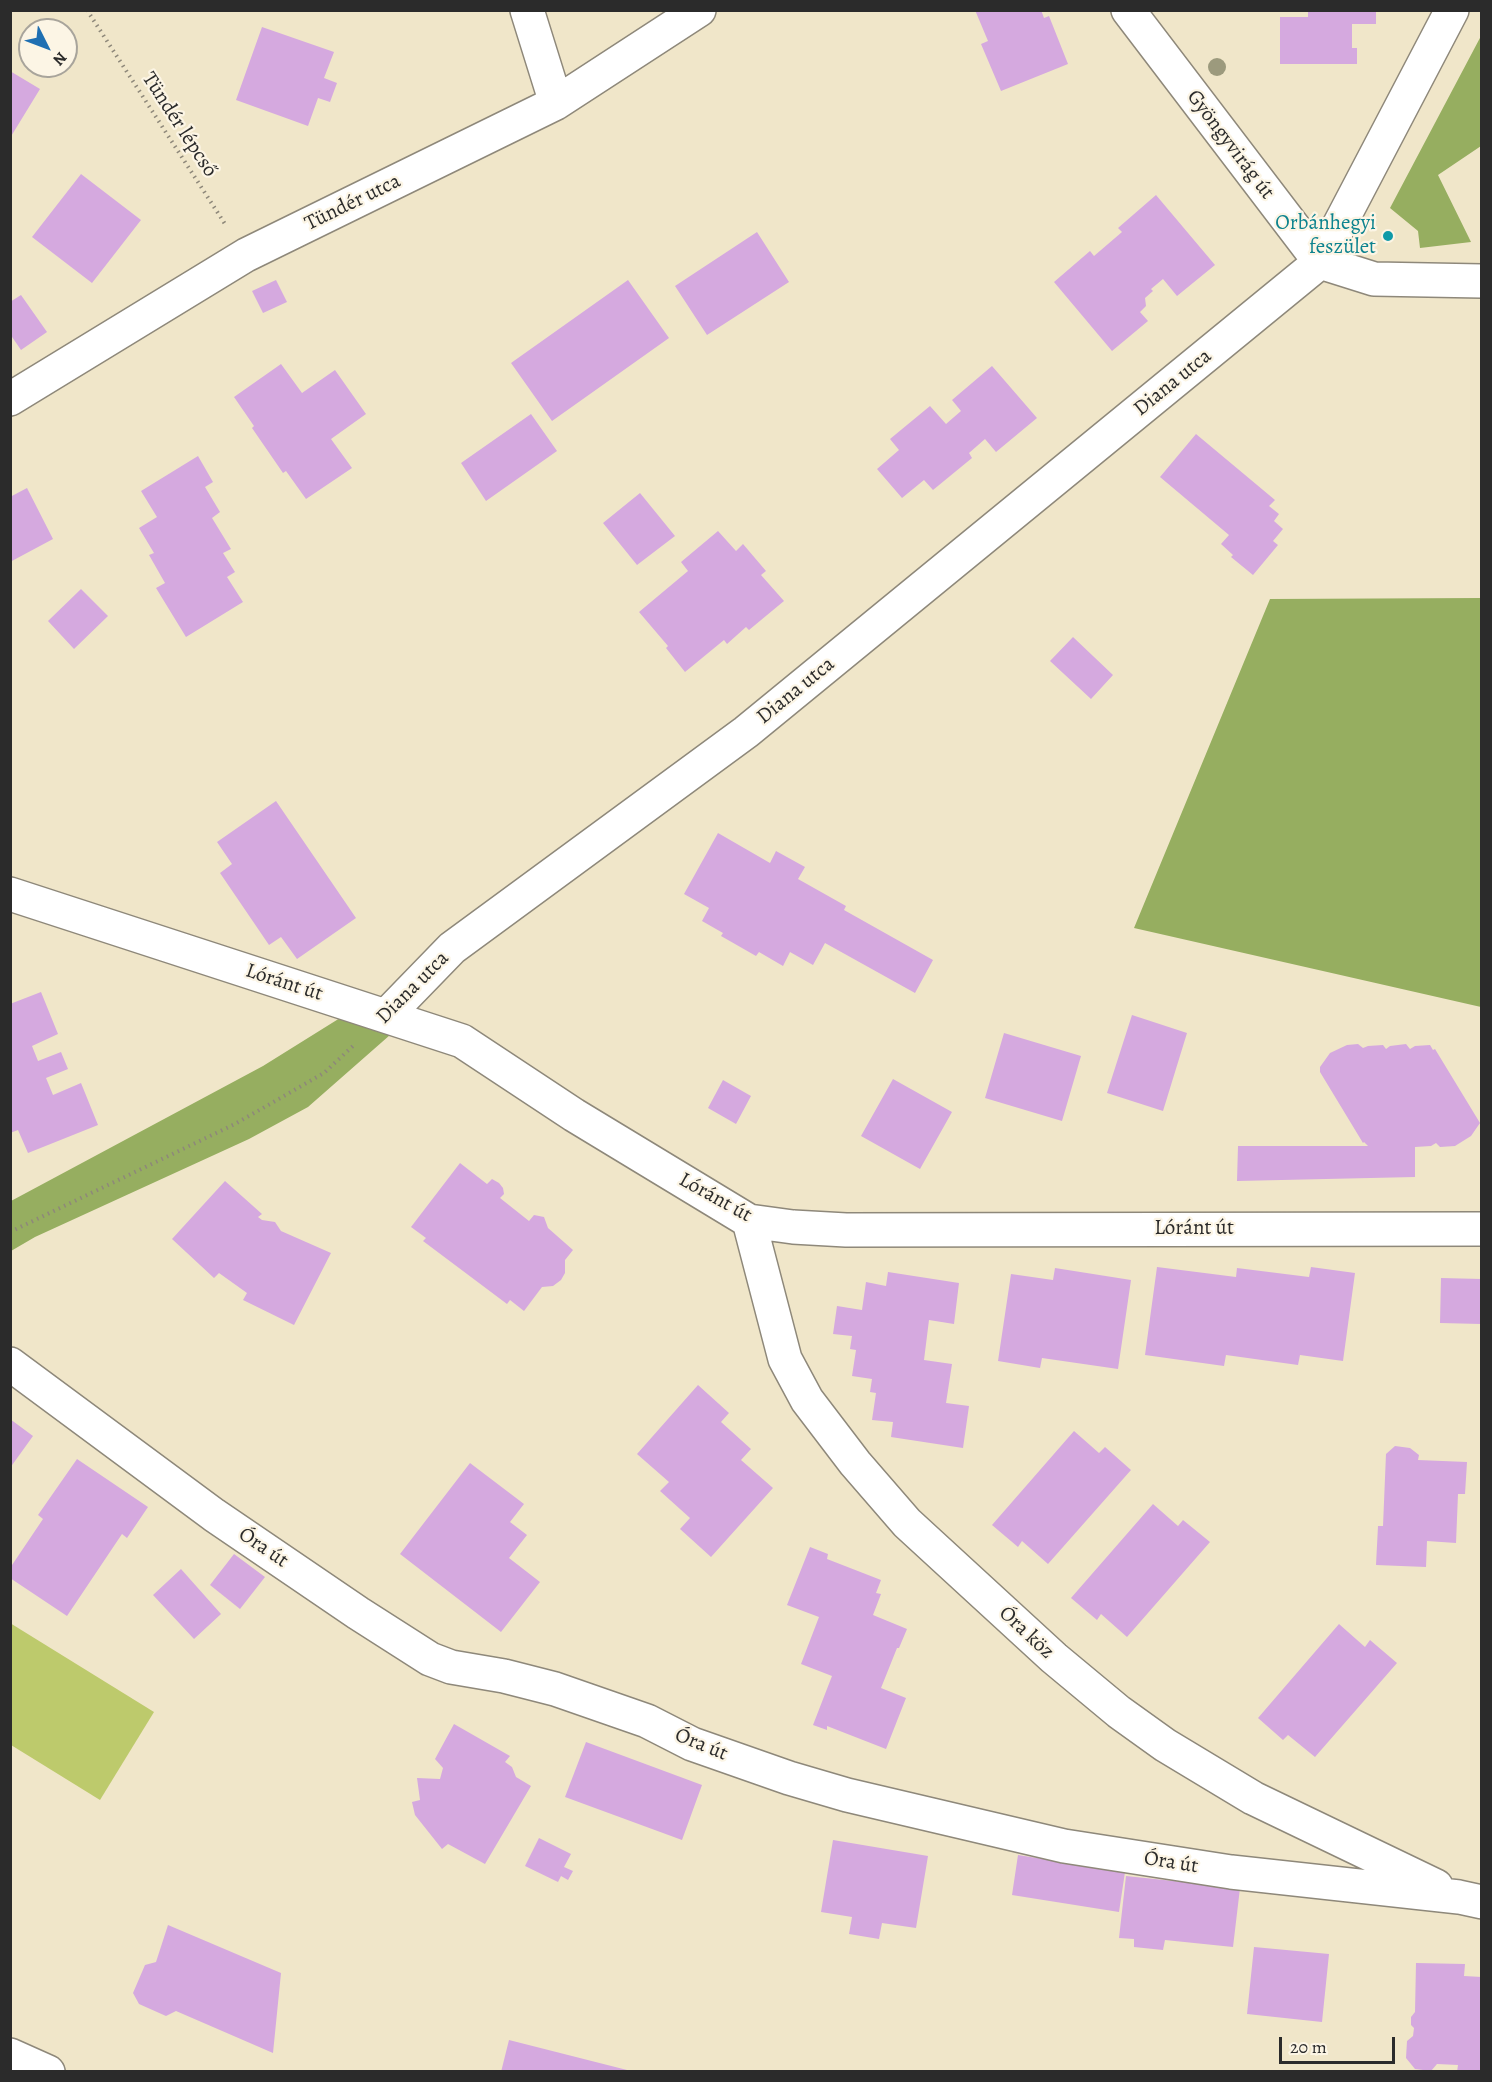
<!DOCTYPE html>
<meta charset="utf-8">
<style>
body{margin:0}
#map{position:relative;width:1492px;height:2082px;overflow:hidden;background:#f0e6c9;font-family:Alegreya,serif}
canvas{display:block}
.frame{position:absolute;inset:0;border:12px solid #2b2b2b;pointer-events:none}
.north{position:absolute;left:18px;top:18px;width:60px;height:60px;box-sizing:border-box;background:#fcf5e5;border:2px solid #a8a49b;border-radius:50%;rotate:132deg;font-size:16px;font-weight:700;line-height:24px;text-align:center;color:#2b2b2b}
.north::after{content:'';display:block;margin:auto;width:21px;height:27px;background:#1f6fb2;clip-path:polygon(50% 0,100% 100%,50% 72%,0 100%)}
.scale{position:absolute;left:1279px;top:2037px;width:116px;height:27px;box-sizing:border-box;border:3px solid #2b2b2b;border-top:0;padding-left:8px;font-size:18px;line-height:21px;white-space:nowrap;color:#2b2b2b;-webkit-text-stroke:4px #fcf5e5;paint-order:stroke}
</style>
<div id="map">
<canvas width="1492" height="2082"></canvas>
<div class="frame"></div>
<div class="north">N</div>
<div class="scale">20 m</div>
</div>
<script>
const g = document.querySelector('canvas').getContext('2d');
g.lineJoin = 'round';
function fill(path, color) { g.fillStyle = color; g.fill(path, 'evenodd'); }
const toPath = rows => new Path2D(rows.map(r => 'M' + r).join(''));
function stroke(path, color, width, dash) { g.strokeStyle = color; g.lineWidth = width; g.lineCap = dash ? 'butt' : 'round'; g.setLineDash(dash || []); g.stroke(path); }
function drawText(font, color, halo, rows, align = 'center') {
  g.font = font + ' Alegreya,serif'; g.lineWidth = 4.5; g.setLineDash([]); g.textBaseline = 'middle'; g.strokeStyle = halo; g.fillStyle = color; for (const [text, x, y, turn = 0] of rows) {
    g.save(); g.translate(x, y); g.rotate((+turn || 0) * Math.PI / 180); g.textAlign = isNaN(turn) ? turn : align; if (halo) g.strokeText(text, 0, 0); g.fillText(text, 0, 0); g.restore();
  }
}
const green = toPath([
 [10,1623,154,1712,100,1800,11,1745]
]);
const forest = toPath([
 [1481,36,1481,146,1438,175,1471,242,1420,248,1418,231,1390,208],
 [1481,598,1481,1007,1134,928,1270,599],
 [340,1018,390,1035,308,1107,249,1139,35,1237,11,1251,11,1201,263,1066]
]);
const building = toPath([
 [975,10,1041,10,1044,18,1049,16,1068,64,1001,91,981,44,988,41],
 [1308,10,1376,10,1376,24,1352,24,1352,48,1357,48,1357,64,1280,64,1280,17,1308,17],
 [262,27,334,52,324,78,337,83,330,102,318,98,308,126,236,100],
 [10,71,40,89,10,138],
 [81,174,141,220,92,283,32,237],
 [1156,195,1215,265,1177,296,1163,279,1151,289,1153,291,1145,298,1146,306,1140,312,1148,321,1112,351,1054,282,1090,251,1094,256,1122,232,1118,228],
 [757,232,789,282,707,335,675,286],
 [276,280,287,302,263,313,252,291],
 [628,280,669,338,552,421,511,363],
 [21,295,47,332,21,350,10,334,10,302],
 [281,364,302,393,335,370,366,414,331,439,352,468,306,499,286,471,283,473,252,428,254,426,234,397],
 [992,366,1037,418,996,452,985,439,969,453,972,458,933,490,924,480,902,498,877,469,899,450,890,439,930,406,946,424,961,411,952,400],
 [531,414,557,451,486,501,461,463],
 [1196,434,1275,500,1269,506,1279,514,1274,521,1283,529,1273,541,1278,545,1253,575,1231,557,1233,555,1221,544,1229,535,1160,477],
 [198,456,213,482,205,487,220,512,212,518,231,549,223,553,235,572,227,577,243,602,186,637,156,588,165,583,149,555,154,553,139,528,157,517,141,491],
 [27,488,53,539,10,562,10,497],
 [640,493,675,536,637,565,603,523],
 [718,531,736,551,743,544,766,571,761,575,784,601,749,630,746,627,727,644,724,640,685,672,666,648,668,646,639,612,688,571,681,562],
 [81,589,108,616,74,649,48,621],
 [1073,637,1113,675,1091,699,1050,661],
 [276,801,356,918,297,959,281,937,269,945,220,873,232,864,217,842],
 [718,833,770,863,776,851,805,867,798,879,846,906,844,910,933,960,915,993,825,943,813,965,790,952,783,966,759,952,756,956,721,936,723,933,702,921,709,908,684,894],
 [41,992,58,1034,32,1046,38,1061,61,1052,68,1069,46,1078,53,1095,81,1083,98,1125,28,1153,18,1130,10,1133,10,1004],
 [1132,1015,1187,1033,1163,1111,1107,1093],
 [1004,1033,1081,1056,1062,1121,985,1098],
 [1358,1044,1363,1048,1368,1046,1383,1045,1386,1049,1390,1046,1406,1044,1410,1049,1415,1046,1430,1045,1433,1050,1435,1049,1480,1123,1471,1136,1455,1146,1440,1147,1436,1143,1431,1146,1415,1147,1415,1177,1237,1181,1238,1146,1368,1146,1364,1142,1363,1143,1320,1072,1320,1067,1330,1053,1347,1045],
 [893,1079,952,1112,920,1169,861,1136],
 [723,1080,751,1096,736,1124,708,1108],
 [460,1163,487,1184,492,1179,499,1183,503,1188,504,1194,500,1198,529,1221,534,1215,544,1217,548,1228,573,1250,565,1260,565,1273,561,1280,553,1286,542,1287,524,1311,510,1300,507,1304,423,1241,426,1238,411,1227],
 [225,1181,262,1214,258,1217,262,1220,275,1222,281,1231,331,1253,294,1325,243,1300,247,1293,219,1273,214,1278,172,1239],
 [1157,1267,1236,1277,1237,1268,1309,1277,1311,1267,1355,1273,1343,1361,1300,1355,1298,1365,1226,1355,1224,1366,1145,1355],
 [1055,1268,1131,1280,1118,1369,1042,1358,1040,1368,998,1361,1011,1274,1053,1280],
 [888,1272,959,1283,954,1324,929,1320,924,1360,952,1364,946,1403,969,1406,963,1448,891,1437,893,1422,872,1420,876,1393,870,1392,872,1379,852,1376,856,1350,850,1349,852,1336,833,1334,837,1306,862,1310,866,1282,886,1286],
 [1441,1278,1482,1279,1481,1324,1440,1323],
 [698,1385,729,1413,721,1422,751,1449,741,1460,773,1488,711,1557,680,1529,690,1518,660,1491,669,1482,637,1454],
 [10,1419,33,1436,10,1468],
 [1074,1431,1099,1453,1105,1447,1131,1470,1048,1564,1022,1541,1018,1547,992,1525],
 [1395,1446,1410,1448,1419,1455,1418,1460,1467,1462,1465,1494,1458,1494,1456,1543,1427,1541,1426,1567,1376,1565,1378,1526,1383,1526,1386,1454],
 [77,1459,148,1507,127,1538,122,1534,67,1616,10,1578,10,1568,43,1519,38,1515],
 [470,1463,524,1504,510,1522,527,1535,509,1558,540,1582,501,1632,400,1554],
 [1153,1504,1178,1526,1183,1520,1210,1542,1127,1637,1101,1614,1097,1620,1071,1598],
 [810,1547,828,1554,827,1559,881,1580,876,1593,881,1594,873,1615,907,1629,899,1648,897,1648,881,1688,906,1698,886,1749,827,1726,827,1730,813,1725,832,1676,801,1664,819,1617,787,1605],
 [234,1554,265,1577,240,1609,210,1585],
 [181,1569,221,1614,194,1639,153,1595],
 [1339,1624,1365,1647,1370,1640,1397,1663,1315,1757,1288,1735,1283,1740,1258,1718],
 [454,1724,510,1756,505,1762,512,1767,516,1777,531,1786,485,1864,448,1844,442,1849,415,1815,412,1802,420,1800,417,1778,440,1779,443,1768,435,1759],
 [586,1742,702,1785,682,1840,565,1797],
 [539,1838,571,1854,564,1867,573,1871,568,1880,561,1876,558,1882,525,1866],
 [833,1840,928,1856,916,1928,882,1923,879,1939,849,1934,852,1917,821,1912],
 [1018,1855,1125,1872,1119,1912,1012,1895],
 [1126,1876,1240,1888,1233,1947,1165,1940,1163,1950,1134,1947,1134,1939,1119,1938],
 [168,1925,281,1973,273,2053,176,2011,166,2016,139,2004,133,1993,145,1965,156,1962],
 [1254,1947,1329,1954,1322,2022,1247,2014],
 [1416,1963,1465,1964,1464,1976,1482,1977,1482,2072,1457,2072,1458,2065,1437,2064,1431,2071,1415,2069,1406,2058,1407,2041,1413,2036,1414,2028,1411,2025,1411,2017,1415,2012],
 [509,2040,631,2071,631,2072,501,2072]
]);
const path = toPath([
 [87,10,225,224],
 [10,1232,235,1124,324,1073,354,1045]
]);
const minor = toPath([
 [527,10,556,103],
 [1128,10,1320,262,1374,279,1482,281],
 [10,399,246,255,556,103,699,10],
 [10,894,462,1041,574,1115,749,1221,793,1227,846,1230,1482,1229],
 [386,1016,452,948,746,732,1320,262,1452,10],
 [749,1221,785,1359,807,1400,855,1463,907,1523,1054,1658,1119,1712,1165,1745,1253,1798,1436,1886],
 [10,1364,214,1515,358,1613,430,1659,451,1667,504,1676,555,1689,647,1721,692,1744,789,1778,847,1795,1064,1846,1231,1872,1459,1897,1482,1902],
 [10,2055,48,2072]
]);
const trees = [
 [1217,67]
];
const markers = [
 [1388,236,6,"#0f9aa8"]
];
const streetNames = [
 ["Tündér lépcső",179,125,57],
 ["Gyöngyvirág út",1230,145,53],
 ["Tündér utca",353,203,-26],
 ["Diana utca",1173,383,-39],
 ["Diana utca",796,691,-39],
 ["Lóránt út",284,983,18],
 ["Diana utca",413,988,-45],
 ["Lóránt út",715,1198,29],
 ["Lóránt út",1194,1229],
 ["Óra út",263,1548,34],
 ["Óra köz",1026,1633,43],
 ["Óra út",701,1745,22],
 ["Óra út",1171,1863,9]
];
const cultureNames = [
 ["Orbánhegyi",1376,224],
 ["feszület",1376,248]
];
fill(green, '#bdca6c');
fill(forest, '#96ae60');
fill(building, '#d5a9df');
stroke(minor, '#8e887a', 36);
stroke(path, '#8e887a', 4, [1.5, 4.5]);
stroke(minor, '#fff', 33);
g.fillStyle = '#9c9a7d';
for (const [x, y] of trees) { g.beginPath(); g.arc(x, y, 9, 0, 2 * Math.PI); g.fill(); }
for (const [x, y, r, color] of markers) { const dot = new Path2D(); dot.arc(x, y, r, 0, 2 * Math.PI); g.fillStyle = color; g.fill(dot); stroke(dot, '#fcf5e5', 2); }
drawText('21px', '#2b2b2b', '#fcf5e5', streetNames);
drawText('21px', '#0d838f', '#fcf5e5', cultureNames, 'right');
</script>
